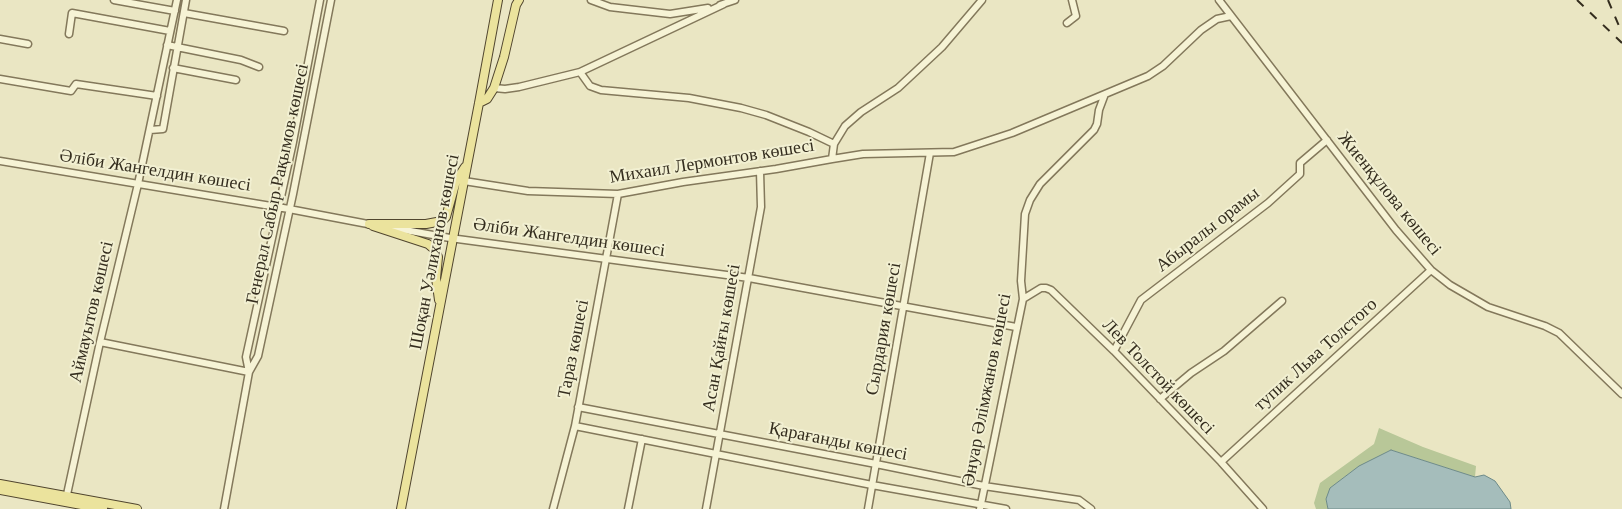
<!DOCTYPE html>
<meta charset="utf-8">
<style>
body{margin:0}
canvas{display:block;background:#eae6c3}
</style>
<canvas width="1622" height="509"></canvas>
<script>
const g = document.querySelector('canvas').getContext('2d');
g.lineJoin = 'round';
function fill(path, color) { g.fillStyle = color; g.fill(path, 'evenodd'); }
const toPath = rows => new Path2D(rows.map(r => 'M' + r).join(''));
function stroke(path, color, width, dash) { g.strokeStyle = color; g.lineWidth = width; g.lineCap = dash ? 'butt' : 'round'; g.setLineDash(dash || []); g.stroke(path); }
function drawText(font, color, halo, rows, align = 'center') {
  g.font = font + ' "Times New Roman",serif'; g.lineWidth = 4; g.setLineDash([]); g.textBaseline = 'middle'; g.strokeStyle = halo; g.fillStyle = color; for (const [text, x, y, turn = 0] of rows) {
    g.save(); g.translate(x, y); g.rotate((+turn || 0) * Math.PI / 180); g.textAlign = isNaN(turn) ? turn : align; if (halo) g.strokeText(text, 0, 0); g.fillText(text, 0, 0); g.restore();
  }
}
const green = toPath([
 [1379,428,1423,447,1476,466,1475,477,1391,450,1366,463,1351,472,1331,488,1326,499,1328,509,1316,509,1314,503,1320,483,1374,444]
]);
const water = toPath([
 [1391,450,1475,477,1484,475,1495,481,1510,502,1511,509,1328,509,1326,499,1330,488,1359,466,1391,450]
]);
const minor = toPath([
 [114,0,175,11],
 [591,0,610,7,670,14,708,8],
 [1219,0,1396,230,1431,270,1450,285,1488,307,1545,326,1559,333,1622,394],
 [720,5,735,0],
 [184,13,284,31],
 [1067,23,1076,16,1072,0],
 [69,34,72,13,170,31],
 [0,39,28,44],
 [167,45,241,60,259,67],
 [173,68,236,80],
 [580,72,590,86,601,90,689,98,741,108,766,115,809,132,834,144],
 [0,79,71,91,76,84,157,96],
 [494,88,505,89,519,87,580,72,724,4],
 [150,130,163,129,186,0],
 [832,159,863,154,954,152,1012,133,1148,76,1163,66,1201,30,1217,19,1231,16],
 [0,161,289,209,373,225],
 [464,181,528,191,618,194,683,182,776,169,832,159,834,144,845,126,861,112,898,88,942,47,982,0],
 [382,226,450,238,749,278,1016,327],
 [1023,299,1041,288,1046,288,1051,290,1114,351,1221,462,1263,509],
 [100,342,249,372],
 [1114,351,1141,300,1268,203,1300,174,1300,163,1327,140],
 [249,372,258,356,293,194,331,0],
 [1160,399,1191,373,1224,351,1282,301],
 [578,407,876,464,984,486,1079,500,1091,509],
 [575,426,872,485,1006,509],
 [1221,462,1431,270],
 [66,499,100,342,138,184,177,0],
 [224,509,249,372,246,357,293,142,320,0],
 [553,509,575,426,618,194],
 [628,509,642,439],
 [706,509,761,207,760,171],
 [868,509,930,153],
 [980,509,1023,299,1021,281,1025,214,1030,200,1040,184,1094,130,1097,124,1099,110,1105,94]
]);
const major = toPath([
 [479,103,487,99,494,88,504,57,516,5,519,0],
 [369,224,426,224,442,221,446,217,456,181,465,167],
 [373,226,428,244,435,250,438,257,436,278,439,300],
 [0,484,137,509],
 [0,490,103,509],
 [401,509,479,103,498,0]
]);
const rail = toPath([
 [1577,0,1622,43],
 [1608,0,1622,33]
]);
const streetNames = [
 ["Михаил Лермонтов көшесі",712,162,-9],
 ["Әліби Жангелдин көшесі",155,171,9],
 ["Генерал Сабыр Рақымов көшесі",278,184,-78],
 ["Жиенқұлова көшесі",1389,194,51],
 ["Абыралы орамы",1208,230,-38],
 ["Әліби Жангелдин көшесі",569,238,8],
 ["Шоқан Уәлиханов көшесі",435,252,-79],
 ["Аймауытов көшесі",92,312,-77],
 ["Сырдария көшесі",884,329,-80],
 ["Асан Қайғы көшесі",722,338,-80],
 ["Тараз көшесі",574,349,-79],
 ["тупик Льва Толстого",1316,355,-42],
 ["Лев Толстой көшесі",1158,377,46],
 ["Әнуар Әлімжанов көшесі",987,390,-79],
 ["Қарағанды көшесі",838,442,11]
];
fill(green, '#b8c798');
fill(water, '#a5bdbb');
stroke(water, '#6d8a89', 1);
stroke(minor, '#83785b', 9);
stroke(major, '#51462f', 10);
stroke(minor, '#f6f3d5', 6);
stroke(major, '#ebe39d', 8);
stroke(rail, '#342d1e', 2, [9, 9]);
drawText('18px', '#342d1e', '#f2f0d2', streetNames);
</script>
